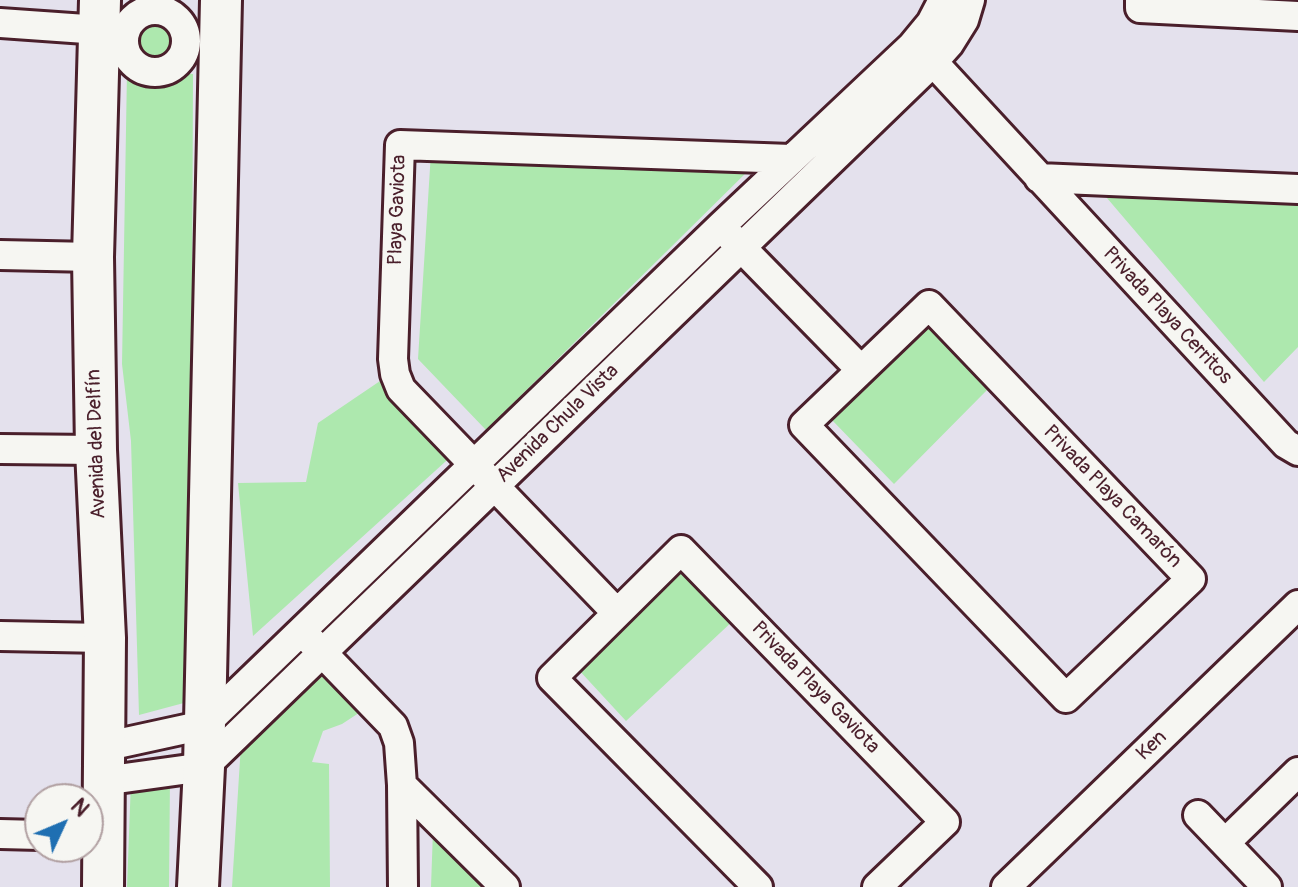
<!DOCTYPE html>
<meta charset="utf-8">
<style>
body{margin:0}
#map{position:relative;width:1298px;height:887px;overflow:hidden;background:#e4e1ed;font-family:Pangolin,sans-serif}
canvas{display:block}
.north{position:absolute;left:24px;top:783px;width:80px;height:80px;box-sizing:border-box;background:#f6f6f2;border:2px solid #b1a0a2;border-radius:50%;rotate:46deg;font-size:22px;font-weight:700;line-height:32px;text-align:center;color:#4a1f2b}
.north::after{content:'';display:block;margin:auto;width:28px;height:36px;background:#1f6fb2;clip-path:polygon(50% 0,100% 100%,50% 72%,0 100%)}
</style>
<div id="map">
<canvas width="1298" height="887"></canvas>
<div class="north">N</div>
</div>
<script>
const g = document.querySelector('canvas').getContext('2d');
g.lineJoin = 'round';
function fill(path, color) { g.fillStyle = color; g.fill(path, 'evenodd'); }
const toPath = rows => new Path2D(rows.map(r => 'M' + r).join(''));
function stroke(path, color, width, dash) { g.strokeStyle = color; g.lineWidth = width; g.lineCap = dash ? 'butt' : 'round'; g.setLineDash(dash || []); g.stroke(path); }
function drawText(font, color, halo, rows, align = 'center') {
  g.font = font + ' Pangolin,sans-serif'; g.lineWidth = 8; g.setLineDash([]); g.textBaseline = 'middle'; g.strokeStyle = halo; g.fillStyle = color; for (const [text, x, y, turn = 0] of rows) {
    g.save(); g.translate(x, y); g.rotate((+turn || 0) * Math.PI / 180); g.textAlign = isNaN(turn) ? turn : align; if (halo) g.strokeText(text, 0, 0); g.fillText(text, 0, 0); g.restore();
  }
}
const green = toPath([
 '137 41a18 18 0 1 1 36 0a18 18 0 1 1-36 0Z',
 [127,71,193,74,192,334,206,431,195,700,139,715,131,441,122,364],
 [431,152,756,163,486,430,418,359],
 [1101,191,1298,195,1298,347,1264,382],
 [928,319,989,388,894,484,830,418],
 [383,379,456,452,253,636,238,483,306,482,318,423],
 [689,565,736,618,626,721,577,668],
 [318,668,368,707,342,724,323,731,312,762,329,764,330,887,232,887,241,744],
 [170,778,169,887,127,887,131,781],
 [433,830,490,887,431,887]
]);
const street = toPath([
 [1140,0,1140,8,1298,16],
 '124 41a31 31 0 1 1 62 0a31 31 0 1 1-62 0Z',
 [0,23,100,30,116,34],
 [919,52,933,62,1286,444,1298,451],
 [1039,178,1298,189],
 [730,236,861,370],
 [0,255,93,257],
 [929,305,1191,579,1066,698,804,425,929,305],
 [0,449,96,450],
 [617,613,401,389,395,374,393,359,400,145,791,159],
 [0,636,105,638],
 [310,640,393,726,399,743,402,785,403,887],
 [103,747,204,725,721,226,912,46,931,23,943,0],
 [103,781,204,767,933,62,949,44,964,20,970,0],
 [402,785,505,887],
 [1198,815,1267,887],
 [0,834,40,835],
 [1225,843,1298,772],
 [758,887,552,678,681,550,945,822,877,887],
 [1006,887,1298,605]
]);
const secondary = toPath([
 [100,0,93,257,96,450,105,638,103,887],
 [198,887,204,767,221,0]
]);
const streetNames = [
 ["Playa Gaviota",398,210,-88],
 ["Privada Playa Cerritos",1167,316,47],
 ["Avenida Chula Vista",558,424,-44],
 ["Avenida del Delfín",97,444,-92],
 ["Privada Playa Camarón",1112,497,46],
 ["Privada Playa Gaviota",815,688,46],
 ["Ken",1152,746,-44]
];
fill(green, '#ade8ae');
stroke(street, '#4a1f2b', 34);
stroke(secondary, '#4a1f2b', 46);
stroke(street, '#f6f6f2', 28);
stroke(secondary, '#f6f6f2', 40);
drawText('20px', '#4a1f2b', '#f6f6f2', streetNames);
</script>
